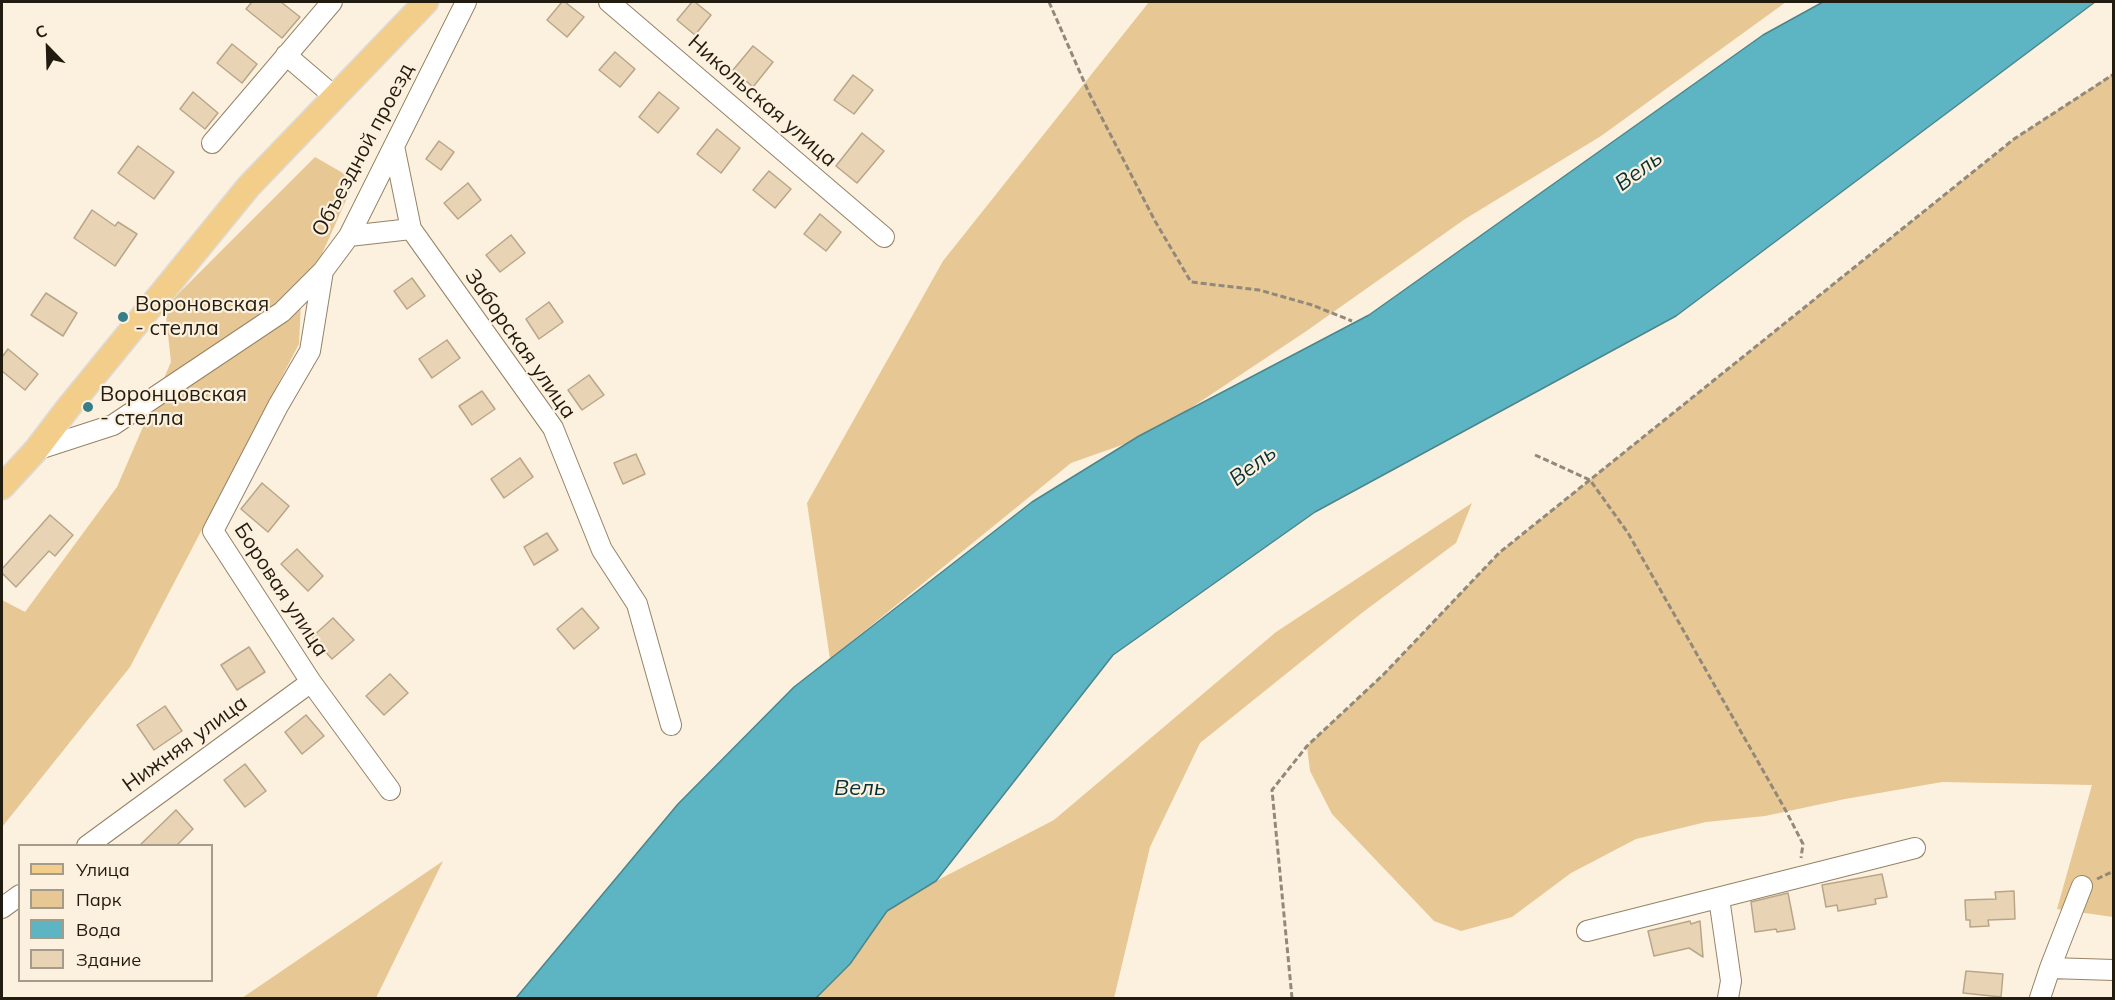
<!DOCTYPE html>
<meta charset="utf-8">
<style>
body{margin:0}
#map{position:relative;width:2115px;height:1000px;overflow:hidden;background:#fcf0de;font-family:Mulish,sans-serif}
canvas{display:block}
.frame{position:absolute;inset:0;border:3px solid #221b0f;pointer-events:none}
.legend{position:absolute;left:18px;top:844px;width:195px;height:138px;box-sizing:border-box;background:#fcf0de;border:2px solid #a59b8b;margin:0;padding:8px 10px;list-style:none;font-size:18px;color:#221b0f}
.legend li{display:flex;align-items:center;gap:12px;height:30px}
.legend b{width:30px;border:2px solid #a59b8b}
.north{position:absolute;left:18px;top:18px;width:60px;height:60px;-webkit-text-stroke:4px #fcf0de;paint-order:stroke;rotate:337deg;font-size:16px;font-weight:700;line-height:24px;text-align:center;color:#221b0f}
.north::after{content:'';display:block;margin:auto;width:21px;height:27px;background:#221b0f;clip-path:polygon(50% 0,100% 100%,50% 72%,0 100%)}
</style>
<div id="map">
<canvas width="2115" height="1000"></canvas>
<div class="frame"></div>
<ul class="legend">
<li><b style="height:8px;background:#f2ce8a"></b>Улица</li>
<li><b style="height:16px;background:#e7c793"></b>Парк</li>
<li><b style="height:16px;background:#5db4c2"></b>Вода</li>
<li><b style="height:16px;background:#e8d4b5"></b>Здание</li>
</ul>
<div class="north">С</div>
</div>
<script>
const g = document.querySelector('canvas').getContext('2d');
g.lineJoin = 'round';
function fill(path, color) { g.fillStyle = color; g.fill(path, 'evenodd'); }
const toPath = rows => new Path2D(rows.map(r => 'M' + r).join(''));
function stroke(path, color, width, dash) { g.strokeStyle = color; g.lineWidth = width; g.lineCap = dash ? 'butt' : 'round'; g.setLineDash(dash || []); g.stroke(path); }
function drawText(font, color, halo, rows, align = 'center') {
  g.font = font + ' Mulish,sans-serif'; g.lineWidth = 4.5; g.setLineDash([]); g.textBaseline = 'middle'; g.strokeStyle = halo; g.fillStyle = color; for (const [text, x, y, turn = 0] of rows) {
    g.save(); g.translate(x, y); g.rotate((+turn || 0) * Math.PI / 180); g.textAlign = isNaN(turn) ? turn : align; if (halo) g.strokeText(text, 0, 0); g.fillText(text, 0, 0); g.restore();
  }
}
const green = toPath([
 [1149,2,1786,2,1601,136,1465,219,1305,332,1150,435,1071,463,830,659,807,503,943,261],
 [2113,74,2113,917,2057,909,2092,785,1942,782,1845,799,1765,816,1706,822,1636,839,1571,873,1512,917,1461,931,1434,921,1332,814,1310,771,1307,746,1384,674,1499,553,2014,139],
 [315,157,355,180,301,301,299,344,130,667,2,827,2,600,25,612,117,487,171,362,165,307],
 [1472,503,1456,543,1363,612,1200,743,1150,847,1114,998,816,998,850,964,887,911,936,881,1054,820,1276,632],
 [443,861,376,998,242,998]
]);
const water = toPath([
 [1823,2,2095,2,1676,316,1315,512,1113,655,936,881,887,911,850,964,816,998,516,998,678,804,794,687,1032,502,1139,436,1369,315,1763,35,1823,2]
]);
const building = toPath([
 [252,2,281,2,300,17,282,38,246,9,252,2],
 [562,2,565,2,584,17,567,37,547,20,562,2],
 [692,2,695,2,711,15,695,35,677,20,692,2],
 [232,44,257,64,242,83,217,63,232,44],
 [753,46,773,62,753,87,733,70,753,46],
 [615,52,635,69,620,87,599,70,615,52],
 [853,75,873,90,854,114,834,100,853,75],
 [193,92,218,113,205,129,180,109,193,92],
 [659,92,679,108,658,133,639,117,659,92],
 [717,129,740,148,721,173,697,154,717,129],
 [862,133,884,151,857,183,836,166,862,133],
 [439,141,454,152,441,170,426,159,439,141],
 [138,146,174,172,154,199,118,173,138,146],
 [769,171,791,189,775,208,753,190,769,171],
 [468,183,481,200,458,219,444,203,468,183],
 [92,210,115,226,118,222,137,234,115,266,74,238,92,210],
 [820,214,841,232,826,251,804,234,820,214],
 [511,235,525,253,500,272,486,255,511,235],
 [412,278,425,296,407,309,394,291,412,278],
 [46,293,77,313,63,336,31,315,46,293],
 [549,302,563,322,539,339,526,319,549,302],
 [447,340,460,358,432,378,419,359,447,340],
 [8,349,38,374,25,390,2,371,2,357,8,349],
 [589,375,604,395,582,410,568,390,589,375],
 [482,391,495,409,472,425,459,406,482,391],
 [636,454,645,474,623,484,614,463,636,454],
 [520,458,533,477,504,498,491,479,520,458],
 [262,483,289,506,268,532,241,509,262,483],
 [50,515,73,535,55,556,49,551,16,587,2,573,2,569,50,515],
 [547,533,558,550,534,565,524,547,547,533],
 [297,549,323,576,308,591,281,564,297,549],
 [582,608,599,628,574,649,557,629,582,608],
 [333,618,354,640,332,659,312,637,333,618],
 [249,647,265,672,237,690,221,665,249,647],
 [390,674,408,693,384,715,366,696,390,674],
 [165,706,182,731,154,750,137,725,165,706],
 [306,715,324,736,302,754,285,732,306,715],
 [245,764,266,791,245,807,224,780,245,764],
 [176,810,193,829,176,846,139,846,176,810],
 [1882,874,1887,897,1875,899,1876,904,1838,911,1837,905,1826,907,1822,885,1882,874],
 [2014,891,2015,919,1988,920,1989,926,1970,927,1970,920,1966,920,1965,900,1996,899,1995,892,2014,891],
 [1788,893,1795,929,1777,932,1776,929,1755,932,1751,902,1788,893],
 [1690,921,1691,924,1700,921,1703,957,1689,948,1654,956,1648,931,1690,921],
 [1966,971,2003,974,2001,997,1963,993,1966,971]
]);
const path = toPath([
 [1049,2,1089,93,1155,221,1191,282,1259,290,1312,305,1352,321],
 [1535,455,1590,480,1628,533,1786,811,1803,844,1801,858],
 [2097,879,2114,871],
 [1292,998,1272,790,1307,746,1384,674,1499,553,2014,139,2114,74]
]);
const minor = toPath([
 [609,2,884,237],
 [286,55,335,97],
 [212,143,332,2],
 [394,146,411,229,553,428,602,550,637,604,671,725],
 [349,236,411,229],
 [323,271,310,351,278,406,213,531,311,682,390,790],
 [36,450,113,425,282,312,323,271,349,236,466,2],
 [87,846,311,682],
 [1719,898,1731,981,1728,998],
 [2,908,20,895],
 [1587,931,1915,848],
 [2050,968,2114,970],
 [2040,998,2050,968,2082,886]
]);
const major = toPath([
 [2,487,36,450,68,408,249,186,426,2]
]);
const markers = [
 [123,317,6,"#387e89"],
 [88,407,6,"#387e89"]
];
const streetNames = [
 ["Никольская улица",762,101,41],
 ["Объездной проезд",363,150,-62],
 ["Заборская улица",520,344,55],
 ["Боровая улица",281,590,57],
 ["Нижняя улица",185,744,-36]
];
const poiNames = [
 ["Вороновская",135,305],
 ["- стелла",135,329],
 ["Воронцовская",100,395],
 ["- стелла",100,419]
];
const waterNames = [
 ["Вель",1639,171,-36],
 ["Вель",1253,466,-37],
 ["Вель",860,788]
];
fill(green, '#e7c793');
fill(water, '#5db4c2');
stroke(water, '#4b868c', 1.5);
fill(building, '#e8d4b5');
stroke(building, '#b9a688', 1.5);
stroke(minor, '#958366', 22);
stroke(major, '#dcdbd9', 27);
stroke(path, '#92897a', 3, [6, 3]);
stroke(minor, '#fff', 20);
stroke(major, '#f2ce8a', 24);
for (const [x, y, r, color] of markers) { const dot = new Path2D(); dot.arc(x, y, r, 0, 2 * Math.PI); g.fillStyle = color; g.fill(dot); stroke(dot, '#fcf0de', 2); }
drawText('21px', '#221b0f', '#fcf0de', streetNames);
drawText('21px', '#221b0f', '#fcf0de', poiNames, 'left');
drawText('italic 22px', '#053138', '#fcf0de', waterNames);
</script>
